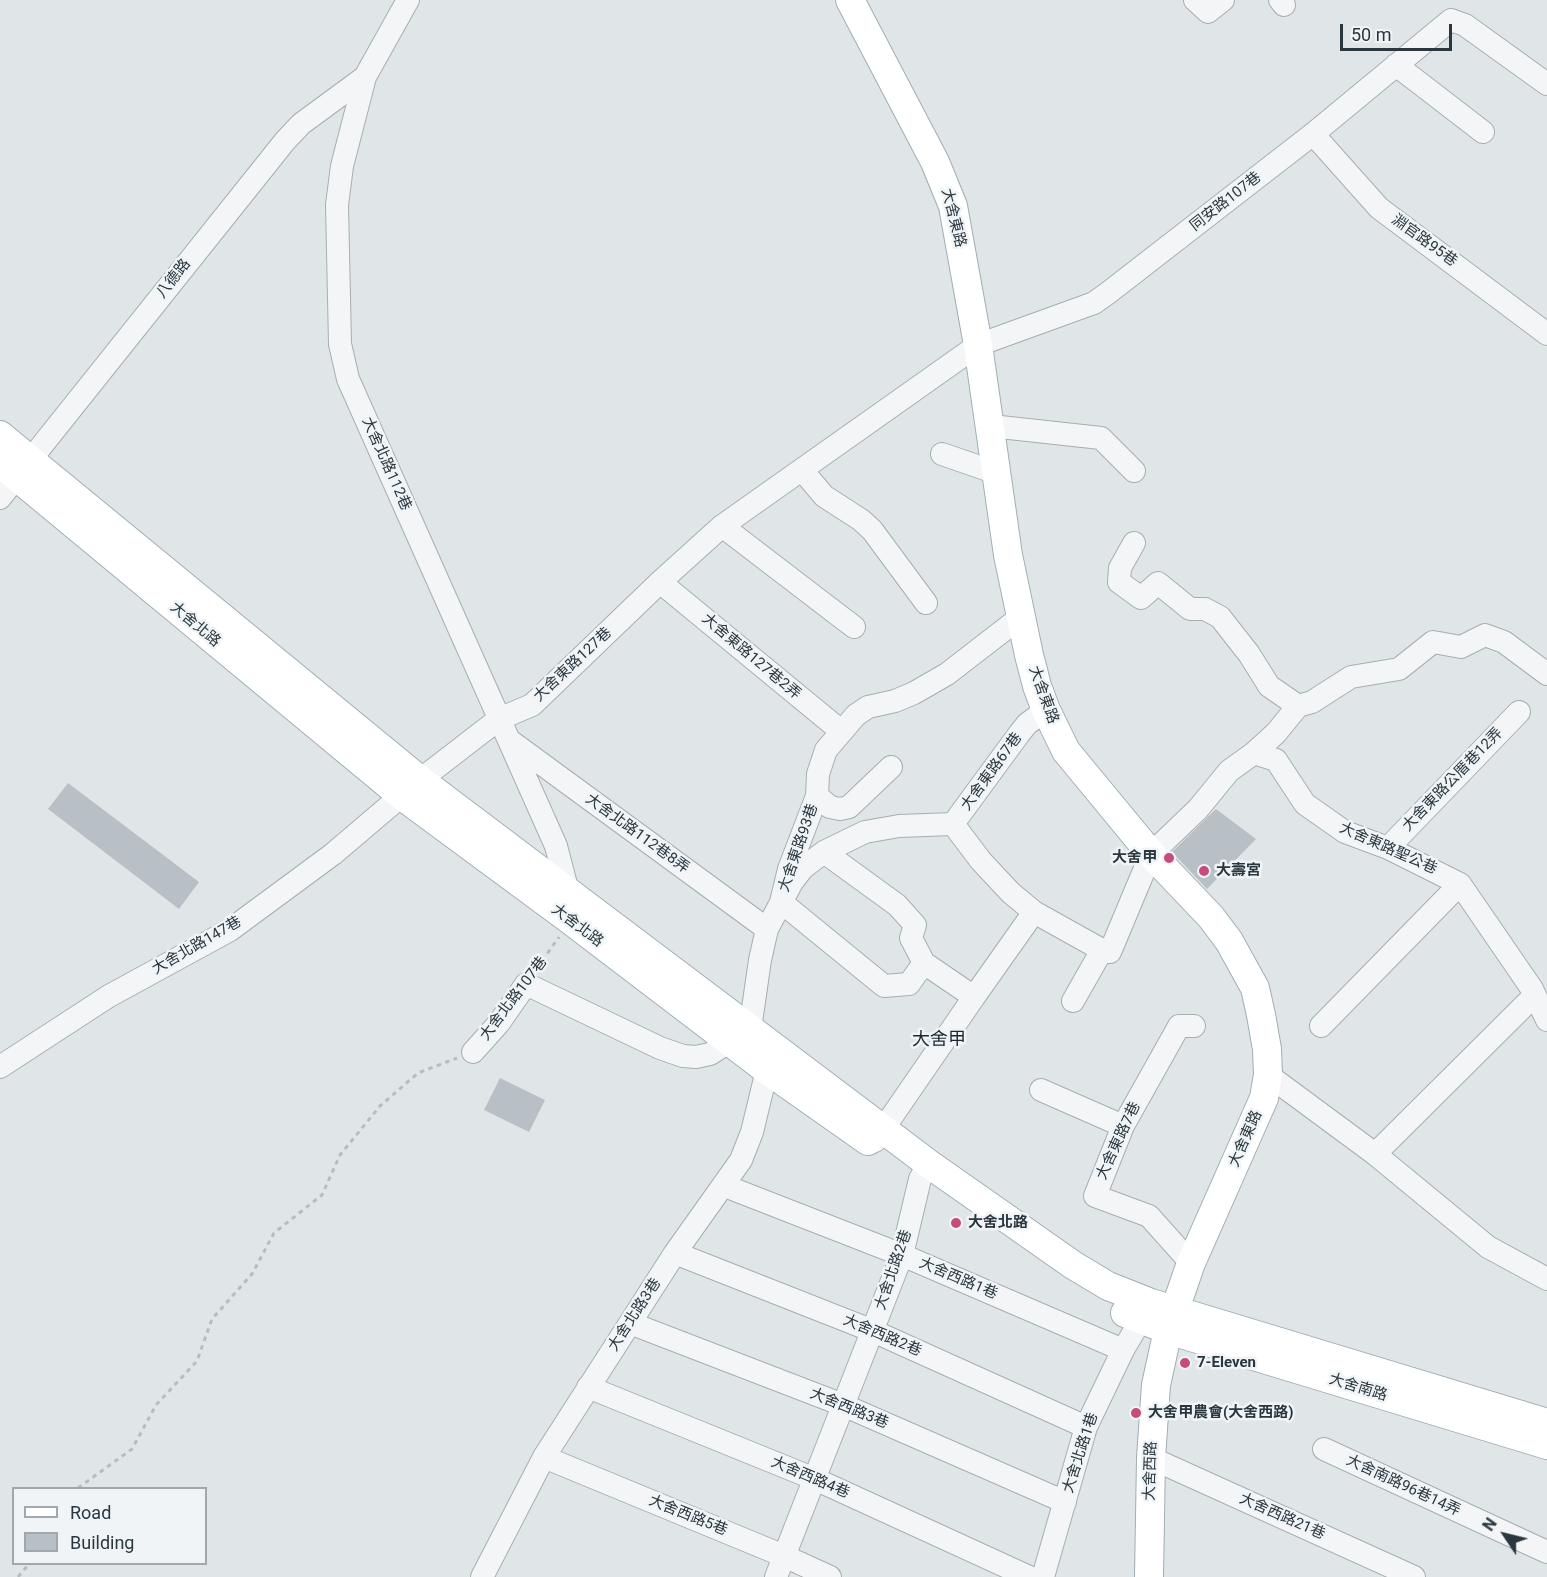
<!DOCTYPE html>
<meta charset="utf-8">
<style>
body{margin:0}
#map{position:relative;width:1547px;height:1577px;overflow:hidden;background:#e0e6e8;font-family:Roboto,sans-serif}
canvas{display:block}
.legend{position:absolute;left:12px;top:1487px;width:195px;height:78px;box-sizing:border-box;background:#f0f4f6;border:2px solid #a1a8ad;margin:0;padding:8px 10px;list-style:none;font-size:18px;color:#2a373f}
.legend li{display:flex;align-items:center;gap:12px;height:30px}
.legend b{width:30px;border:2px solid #a1a8ad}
.north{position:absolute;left:1475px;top:1505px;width:60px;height:60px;-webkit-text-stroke:4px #f0f4f6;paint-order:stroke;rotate:305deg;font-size:16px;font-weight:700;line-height:24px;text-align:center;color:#2a373f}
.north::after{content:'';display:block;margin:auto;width:21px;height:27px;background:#2a373f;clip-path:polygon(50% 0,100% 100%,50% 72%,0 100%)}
.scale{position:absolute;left:1340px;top:24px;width:112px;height:27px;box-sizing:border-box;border:3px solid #2a373f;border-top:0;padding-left:8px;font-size:18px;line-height:21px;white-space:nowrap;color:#2a373f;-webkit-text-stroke:4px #f0f4f6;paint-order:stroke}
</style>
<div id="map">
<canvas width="1547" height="1577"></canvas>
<ul class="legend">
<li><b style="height:8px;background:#fff"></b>Road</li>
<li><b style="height:16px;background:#b8c0c5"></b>Building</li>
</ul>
<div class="north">N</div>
<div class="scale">50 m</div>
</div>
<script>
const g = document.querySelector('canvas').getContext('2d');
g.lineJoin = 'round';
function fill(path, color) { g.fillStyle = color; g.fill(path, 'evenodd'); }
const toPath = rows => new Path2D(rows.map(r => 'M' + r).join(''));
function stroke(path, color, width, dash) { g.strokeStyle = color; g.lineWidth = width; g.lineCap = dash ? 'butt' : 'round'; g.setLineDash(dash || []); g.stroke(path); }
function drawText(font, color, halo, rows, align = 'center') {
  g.font = font + ' Roboto,"Noto Sans TC",sans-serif'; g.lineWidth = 5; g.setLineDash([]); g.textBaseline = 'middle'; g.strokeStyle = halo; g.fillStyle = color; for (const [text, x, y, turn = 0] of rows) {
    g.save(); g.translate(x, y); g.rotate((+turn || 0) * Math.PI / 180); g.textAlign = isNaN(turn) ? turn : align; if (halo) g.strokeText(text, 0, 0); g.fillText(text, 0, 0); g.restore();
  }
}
const building = toPath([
 [68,783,199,882,179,909,48,809],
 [1216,809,1256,839,1207,889,1172,852],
 [500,1078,545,1100,529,1132,484,1110]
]);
const path = toPath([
 [537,968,559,937],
 [78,1488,132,1449,156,1405,197,1361,212,1319,252,1274,274,1233,322,1195,340,1155,380,1106,418,1073,457,1058],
 [18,1577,29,1564]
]);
const minor = toPath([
 [408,0,365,77,342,166,337,205,340,344,348,379,556,846,568,892,564,896],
 [1195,0,1208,12,1223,0],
 [1280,0,1284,5],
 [1451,20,1465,25,1547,84],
 [1396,65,1483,132],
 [1313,134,1379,208,1547,334],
 [991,426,1101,438,1134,471],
 [942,454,997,473],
 [802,470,824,496,861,520,872,530,926,603],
 [0,498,285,141,301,124,365,77],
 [722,526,854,627],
 [1134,543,1120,568,1119,582,1141,598,1158,583,1190,609,1205,609,1220,617,1249,654,1269,686,1298,706],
 [660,582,841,731],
 [1298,706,1312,702,1351,677,1399,669,1433,642,1461,647,1485,635,1504,642,1547,674],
 [509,740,767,929],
 [1254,753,1276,760,1305,804,1345,832,1388,848,1460,884,1532,989,1547,1020],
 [817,796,830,807,840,809,849,807,891,767],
 [953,824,981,861,1011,893,1034,912,1102,950],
 [953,824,1019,734,1027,724,1046,710],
 [1388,848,1519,712],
 [824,852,897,905,915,925,911,938,924,963,974,997,875,1141],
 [924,963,909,984,884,986,781,902,789,869,817,796,818,774,826,750,856,715,868,707,895,701,914,693,947,674,1022,616],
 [974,997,1034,912],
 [1073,1001,1102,950,1110,952,1151,854,1198,809,1229,771,1254,753,1276,733,1298,706],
 [1321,1026,1460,884],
 [473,1052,499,1023,526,984,660,1048,683,1056,696,1057,710,1054,750,1029,760,960,767,929,792,882,803,868,824,852,865,832,899,826,953,824],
 [0,1067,109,996,230,930,333,854,420,780,499,719,532,705,660,582,722,526,978,345,1094,303,1108,293,1313,134,1451,20],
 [1268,1075,1375,1154,1488,1247,1547,1279],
 [1041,1090,1123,1126],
 [1375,1154,1535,995],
 [725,1186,902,1255,1123,1350],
 [675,1253,873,1331,1086,1427],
 [1191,1263,1149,1216,1095,1196,1123,1126,1179,1026,1194,1026],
 [630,1323,843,1405,1065,1502],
 [588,1387,815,1479,1029,1577],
 [1324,1449,1547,1552],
 [544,1457,784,1556,830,1577],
 [1151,1458,1414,1577],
 [482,1577,544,1457,675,1253,741,1160,752,1132,767,1070,775,1056],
 [776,1577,902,1255,920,1179,929,1164],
 [1043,1577,1086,1427,1123,1350,1149,1306]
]);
const major = toPath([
 [850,0,935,162,953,206,978,345,1008,555,1029,655,1037,686,1046,710,1066,751,1151,854,1211,917,1229,941,1255,988,1261,1015,1267,1049,1268,1075,1264,1098,1191,1263,1168,1330,1156,1385,1151,1458,1149,1577],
 [0,435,420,780,929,1164,1073,1265,1108,1286,1151,1303,1547,1423],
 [0,463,402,796,570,920,767,1070,868,1141],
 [1125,1313,1168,1330,1547,1445]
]);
const markers = [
 [1169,858,6,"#c74b7c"],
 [1204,871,6,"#c74b7c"],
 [956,1223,6,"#c74b7c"],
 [1185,1363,6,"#c74b7c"],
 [1136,1413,6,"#c74b7c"]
];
const streetNames = [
 ["同安路107巷",1226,202,-38],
 ["大舍東路",953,218,76],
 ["淵官路95巷",1424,241,36],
 ["八德路",174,279,-52],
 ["大舍北路112巷",386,464,66],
 ["大舍北路",195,625,40],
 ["大舍東路127巷2弄",751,657,40],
 ["大舍東路127巷",573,665,-43],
 ["大舍東路",1043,695,70],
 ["大舍東路67巷",992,772,-54],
 ["大舍東路公厝巷12弄",1453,780,-46],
 ["大舍北路112巷8弄",637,834,36],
 ["大舍東路93巷",799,848,-71],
 ["大舍東路聖公巷",1388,849,24],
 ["大舍北路",577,926,37],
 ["大舍北路147巷",197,946,-30],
 ["大舍北路107巷",514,999,-53],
 ["大舍東路",1246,1139,-66],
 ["大舍東路7巷",1119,1141,-65],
 ["大舍北路2巷",894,1270,-71],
 ["大舍西路1巷",958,1279,23],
 ["大舍北路3巷",635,1315,-57],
 ["大舍西路2巷",882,1336,23],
 ["大舍南路",1358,1388,17],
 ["大舍西路3巷",849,1409,22],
 ["大舍北路1巷",1081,1453,-72],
 ["大舍西路",1151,1471,-88],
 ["大舍西路4巷",810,1478,23],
 ["大舍南路96巷14弄",1403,1486,25],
 ["大舍西路5巷",688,1516,22],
 ["大舍西路21巷",1282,1517,24]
];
const poiNames = [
 ["大舍甲",1157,858,"right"],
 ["大壽宮",1216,871],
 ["大舍北路",968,1223],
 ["7-Eleven",1197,1363],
 ["大舍甲農會(大舍西路)",1148,1413]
];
const quarterNames = [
 ["大舍甲",939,1040]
];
fill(building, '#b8c0c5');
stroke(minor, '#a6aeb2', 24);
stroke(major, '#a0adb4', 30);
stroke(path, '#b7bcc0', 3, [4.5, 4.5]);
stroke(minor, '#f3f5f7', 22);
stroke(major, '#fff', 28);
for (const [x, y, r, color] of markers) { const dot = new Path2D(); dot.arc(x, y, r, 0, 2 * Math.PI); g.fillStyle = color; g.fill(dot); stroke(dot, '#f0f4f6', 2); }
drawText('15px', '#2a373f', '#f0f4f6', streetNames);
drawText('bold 15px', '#2a373f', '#f0f4f6', poiNames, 'left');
drawText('18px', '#1c2830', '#f0f4f6', quarterNames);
</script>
